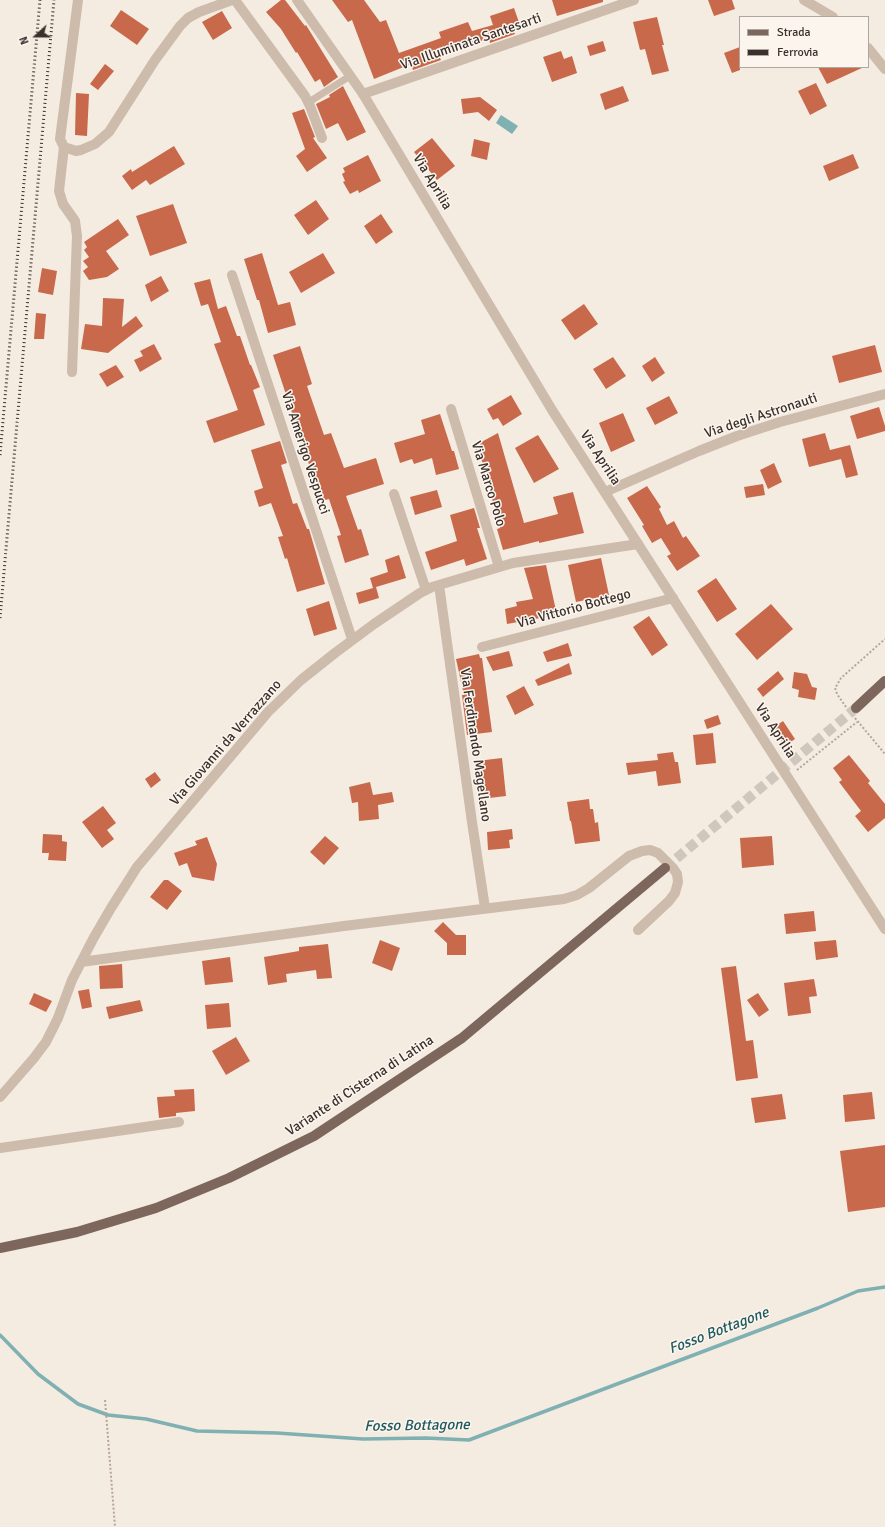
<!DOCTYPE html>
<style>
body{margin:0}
#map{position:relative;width:885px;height:1527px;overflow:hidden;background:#f4ebe1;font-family:Signika,sans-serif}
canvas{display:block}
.legend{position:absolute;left:739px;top:16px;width:130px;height:52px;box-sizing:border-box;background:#fbf5ee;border:1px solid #aea6a0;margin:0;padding:5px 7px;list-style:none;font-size:12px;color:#3b302b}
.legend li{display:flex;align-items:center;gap:8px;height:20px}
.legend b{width:20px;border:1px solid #aea6a0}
.north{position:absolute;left:16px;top:16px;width:40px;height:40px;-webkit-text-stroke:3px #fbf5ee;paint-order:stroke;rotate:249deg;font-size:11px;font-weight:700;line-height:16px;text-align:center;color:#3b302b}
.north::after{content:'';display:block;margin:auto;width:14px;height:18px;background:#3b302b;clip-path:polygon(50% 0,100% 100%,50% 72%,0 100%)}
</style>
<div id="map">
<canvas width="885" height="1527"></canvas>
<ul class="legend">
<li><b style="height:5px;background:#7d675c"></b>Strada</li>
<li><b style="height:5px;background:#3b302b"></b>Ferrovia</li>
</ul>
<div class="north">N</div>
</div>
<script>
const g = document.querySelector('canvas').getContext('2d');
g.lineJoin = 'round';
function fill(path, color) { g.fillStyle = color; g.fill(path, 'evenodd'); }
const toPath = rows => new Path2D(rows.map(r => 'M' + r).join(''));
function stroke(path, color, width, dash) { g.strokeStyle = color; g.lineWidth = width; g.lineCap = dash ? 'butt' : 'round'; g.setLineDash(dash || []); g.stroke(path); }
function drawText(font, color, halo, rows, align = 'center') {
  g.font = font + ' Signika,sans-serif'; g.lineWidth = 3; g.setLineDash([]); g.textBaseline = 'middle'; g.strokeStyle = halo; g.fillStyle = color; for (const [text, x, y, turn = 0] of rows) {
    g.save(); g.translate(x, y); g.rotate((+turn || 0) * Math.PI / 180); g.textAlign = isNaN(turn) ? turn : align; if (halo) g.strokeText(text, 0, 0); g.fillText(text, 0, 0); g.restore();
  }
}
const water = toPath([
 [501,115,518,126,512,134,496,123]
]);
const stream = toPath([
 [0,1335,38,1374,78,1404,108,1415,146,1419,197,1431,277,1433,363,1439,426,1438,469,1440,818,1308,858,1291,885,1287]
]);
const building = toPath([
 [281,0,285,0,305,26,306,25,338,77,324,87,320,79,315,82,297,52,296,53,281,29,266,12],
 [332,0,364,0,380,22,386,20,399,53,441,38,439,32,468,22,472,31,493,25,490,16,514,8,521,28,513,30,515,34,490,43,489,38,439,56,441,60,413,70,411,64,374,79,352,20,348,22],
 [552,0,603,0,603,2,557,16],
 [708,0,732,0,735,9,714,16],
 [121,10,149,29,137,45,110,26],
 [222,11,232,28,213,40,202,22],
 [657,17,664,45,662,45,669,71,652,75,645,49,640,50,633,22],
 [603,41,606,51,590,56,587,46],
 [740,47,740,70,732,73,724,53],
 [561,51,564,59,572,56,577,73,552,82,543,57],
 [105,64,114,71,98,90,90,84],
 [818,67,864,67,827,84],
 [816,83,827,106,810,115,798,91],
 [343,86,366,132,347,141,338,123,326,129,316,104,330,97,329,95],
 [623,86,629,101,605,110,600,94],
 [76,93,89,94,87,136,75,135],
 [480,97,497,110,489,121,478,112,463,114,461,99],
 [304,109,315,137,313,138,327,158,307,172,296,156,305,149,292,113],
 [432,138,455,166,437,180,414,152],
 [474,139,490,143,487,160,471,156],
 [174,146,185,164,150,185,146,180,132,190,122,176,131,169,132,172],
 [853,154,859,168,829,181,823,166],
 [368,155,381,181,359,193,358,190,350,194,343,182,345,181,342,174,345,172,343,168],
 [316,200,329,219,308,235,294,215],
 [173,204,187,243,150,256,136,216],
 [381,214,393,232,376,244,364,226],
 [118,219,129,235,106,251,119,269,107,277,89,280,83,271,88,267,83,261,89,257,84,250,87,247,84,242],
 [262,253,278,305,290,302,296,325,268,333,259,300,257,300,244,259],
 [323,253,335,273,301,293,289,272],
 [42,268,57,271,53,295,38,292],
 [161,276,169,291,151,302,145,285],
 [210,279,218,309,226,306,237,336,240,336,250,365,251,365,260,387,253,390,265,425,214,443,206,421,238,410,214,344,221,342,208,304,201,306,194,283],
 [103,298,124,299,122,327,136,316,143,326,108,353,81,349,85,324,102,326],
 [584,304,598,324,575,340,561,320],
 [36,313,46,314,44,339,34,339],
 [154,344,162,359,140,372,134,360,143,356,140,351],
 [875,345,882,372,839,383,832,356],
 [300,346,312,384,307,386,324,435,331,433,344,468,376,458,384,484,346,496,358,530,361,529,369,555,345,563,337,536,341,535,329,499,321,501,273,355],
 [613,357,626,376,606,389,593,369],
 [655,357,665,373,652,382,642,366],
 [116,365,124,377,107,387,99,374],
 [511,395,522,414,503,426,498,418,493,420,487,409],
 [669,396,678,413,655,425,646,408],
 [879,407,885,426,885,431,857,439,850,416],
 [623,413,635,441,611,452,599,423],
 [440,414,452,451,454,451,459,469,436,475,432,458,414,464,412,459,400,463,394,443,425,434,421,420],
 [498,433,524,523,558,514,553,497,573,492,584,533,539,543,539,541,503,550,497,529,500,528,492,499,493,499,482,461,474,446],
 [825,433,830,450,850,445,858,475,846,478,841,459,809,467,802,439],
 [538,435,559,469,534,483,515,448],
 [280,441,287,463,281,465,293,504,297,503,307,529,309,529,325,584,297,592,287,558,285,559,278,537,283,536,271,503,259,507,254,491,263,488,251,450],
 [774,463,782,482,768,489,760,470],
 [763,484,765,495,746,498,744,487],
 [647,486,661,507,659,509,667,525,674,521,683,538,686,536,700,556,677,571,667,556,671,554,661,538,652,543,642,526,644,525,627,498],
 [437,490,442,507,415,515,410,497],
 [474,508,480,528,477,528,487,559,466,566,464,559,431,570,425,552,457,541,450,515],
 [399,555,406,578,376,587,379,598,359,604,356,593,373,588,370,578,388,572,385,560],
 [601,558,609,595,576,602,568,565],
 [546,565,557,615,507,624,505,609,517,606,516,602,533,599,524,568],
 [716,578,737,609,717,622,697,591],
 [329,601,337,629,314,636,306,609],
 [771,604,793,629,757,660,735,634],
 [649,616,668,645,652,656,633,627],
 [568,643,572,656,547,662,543,652],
 [509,651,513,666,493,671,486,657],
 [479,654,480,658,482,658,492,732,467,735,462,695,464,695,456,659],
 [569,663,572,674,538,686,535,680],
 [778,671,784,679,763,697,757,689],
 [794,672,807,674,812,687,817,688,815,700,798,697,799,690,792,688],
 [524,686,534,705,515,715,506,696],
 [718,715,721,724,707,729,704,720],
 [783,721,795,739,785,746,773,728],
 [713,733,716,763,696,765,693,735],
 [673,752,675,762,678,762,681,783,658,786,656,771,628,775,626,763,658,760,657,754],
 [849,755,870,781,868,783,885,804,885,818,868,832,855,816,861,811,839,782,842,780,833,768],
 [502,758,506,796,481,799,477,761],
 [155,772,161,780,151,788,145,779],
 [370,782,373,795,392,792,394,802,378,805,379,819,359,821,358,802,352,803,349,787],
 [589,799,590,809,593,809,595,823,598,822,600,841,575,844,571,821,570,821,567,802],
 [103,806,116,823,107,830,114,839,102,848,82,822],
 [512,829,513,839,509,840,510,848,488,850,487,832],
 [43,834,62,835,62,841,67,842,66,861,48,860,49,853,42,853],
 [325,836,339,848,324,865,310,852],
 [772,836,774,865,742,868,740,838],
 [207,837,217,864,214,881,192,877,187,863,179,866,174,853,197,845,195,841],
 [164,880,168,880,182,891,167,910,150,897],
 [814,911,816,931,786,934,784,914],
 [443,922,456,935,466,935,466,955,447,955,447,943,434,931],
 [380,940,400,948,392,971,372,963],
 [836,940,838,957,816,960,814,942],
 [328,944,332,978,317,979,316,970,286,974,287,982,268,985,264,957,299,951,299,947],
 [230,957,233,982,205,985,202,961],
 [122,964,123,988,100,989,99,966],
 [736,966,746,1041,753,1040,758,1078,736,1081,721,968],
 [814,979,817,996,809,997,811,1013,788,1016,784,983],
 [89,989,92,1007,82,1009,78,991],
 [34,993,52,1001,46,1012,29,1004],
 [758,993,769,1010,759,1017,747,1000],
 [140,1000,143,1011,109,1019,106,1007],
 [229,1003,231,1027,207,1029,205,1005],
 [236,1037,250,1061,226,1075,212,1051],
 [194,1089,195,1111,176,1113,176,1116,159,1118,157,1097,175,1096,174,1090],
 [872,1092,875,1119,845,1122,843,1095],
 [782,1094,786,1119,755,1123,751,1098],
 [885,1145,885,1207,848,1212,840,1151]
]);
const primaryTunnel = toPath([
 [665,868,856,708]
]);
const path = toPath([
 [846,707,837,694,835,688,837,685,841,678,885,639],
 [855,718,885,754],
 [797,770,857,722],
 [105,1400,115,1527]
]);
const service = toPath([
 [309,102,350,76]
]);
const minor = toPath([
 [78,0,60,139,64,147,76,151,81,150,95,144,109,132,155,60,180,26,188,18,199,12,232,0],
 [235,0,305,96,310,106,322,138],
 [804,0,833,17],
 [868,48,885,69],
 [363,94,634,0],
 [64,147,59,191,63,204,75,221,77,236,72,372],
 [232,275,352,639],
 [451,409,499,567],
 [605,492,699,451,737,436,780,422,885,394],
 [394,494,426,590],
 [439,585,472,822,485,908],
 [482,647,673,598],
 [81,962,344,926,564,899,577,895,589,888,629,856,642,851,650,850,658,853,673,868,677,874,678,882,675,893,669,901,638,930],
 [0,1097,34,1058,46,1042,58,1018,72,980,93,939,111,908,137,867,268,712,301,680,335,653,374,624,420,593,432,587,513,563,638,544],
 [0,1148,179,1122]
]);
const tertiary = toPath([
 [297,0,363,94,552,410,885,929]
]);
const primary = toPath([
 [856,708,885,681],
 [0,1248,77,1232,156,1208,229,1178,314,1136,462,1038,665,868]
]);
const rail = toPath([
 [0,455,40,0],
 [0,618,54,0]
]);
const streetNames = [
 ["Via Illuminata Santesarti",471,42,-19],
 ["Via Aprilia",432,182,59],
 ["Via degli Astronauti",761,416,-18],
 ["Via Amerigo Vespucci",305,453,72],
 ["Via Aprilia",600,458,57],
 ["Via Marco Polo",488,484,73],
 ["Via Vittorio Bottego",574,609,-15],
 ["Via Aprilia",775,731,57],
 ["Via Giovanni da Verrazzano",226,743,-49],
 ["Via Ferdinando Magellano",475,745,82],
 ["Variante di Cisterna di Latina",360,1086,-33]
];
const waterNames = [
 ["Fosso Bottagone",719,1331,-21],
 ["Fosso Bottagone",417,1426,-1]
];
fill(water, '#7fb0b2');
stroke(stream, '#7fb0b2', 3.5);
fill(building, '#c8694b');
stroke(primaryTunnel, '#cfc6bd', 10, [10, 5]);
stroke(path, '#b9a596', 2, [2, 2]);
stroke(service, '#cdbbac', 7);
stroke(minor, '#cdbbac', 10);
stroke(tertiary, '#cdbbac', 10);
stroke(primary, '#7d675c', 10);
stroke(rail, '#3b302b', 3, [1, 3]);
drawText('14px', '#3b302b', '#fbf5ee', streetNames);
drawText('italic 15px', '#1f5a5e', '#fbf5ee', waterNames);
</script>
